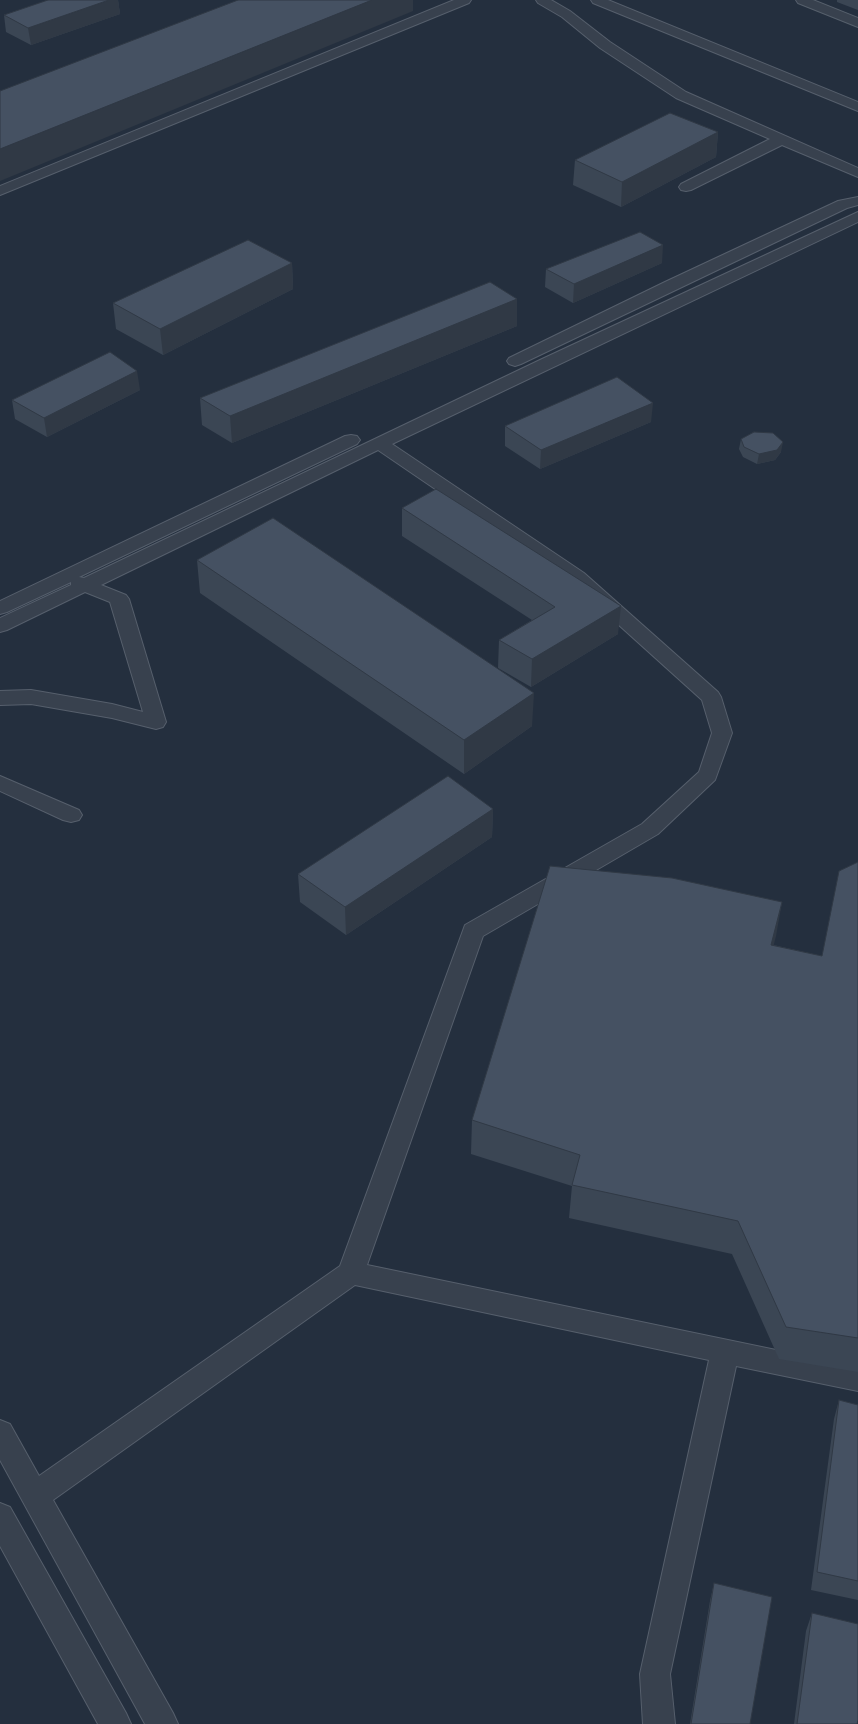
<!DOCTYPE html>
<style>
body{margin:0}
canvas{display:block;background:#242f3e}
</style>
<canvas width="858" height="1724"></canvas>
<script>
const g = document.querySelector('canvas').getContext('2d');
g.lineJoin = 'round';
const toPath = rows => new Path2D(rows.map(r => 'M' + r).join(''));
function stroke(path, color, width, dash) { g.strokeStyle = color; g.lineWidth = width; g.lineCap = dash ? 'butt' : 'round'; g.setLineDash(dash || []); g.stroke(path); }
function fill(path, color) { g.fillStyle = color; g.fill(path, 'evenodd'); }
const minor = toPath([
 [454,0,471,0,469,3,0,195,0,186,454,0],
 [536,0,551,0,570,11,610,42,686,92,858,168,858,177,782,145,691,190,686,191,681,190,679,187,681,184,770,139,676,98,600,48,562,17,538,3,536,0],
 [591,0,608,0,858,102,858,111,593,3,591,0],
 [796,0,813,0,858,18,858,27,798,3,796,0],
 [858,197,858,205,847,208,521,364,515,366,509,364,507,361,509,358,665,282,838,201,858,197],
 [858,212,858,222,392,444,584,573,718,692,721,697,732,733,715,780,658,834,483,936,367,1265,858,1367,858,1391,736,1366,670,1674,675,1724,643,1724,640,1674,709,1360,355,1285,53,1500,173,1713,178,1724,145,1724,0,1460,0,1420,10,1424,39,1476,340,1266,465,925,642,824,699,772,712,733,702,700,570,581,378,450,101,585,126,595,129,599,166,722,163,727,156,729,112,718,31,704,0,705,0,691,31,690,112,704,143,712,110,602,85,592,7,630,0,632,0,618,71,585,71,582,7,612,0,614,0,601,345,436,351,435,357,436,360,440,357,444,79,577,84,578,540,360,858,212],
 [0,776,79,810,82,815,79,820,71,822,63,820,0,791,0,776],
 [0,1503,10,1507,126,1713,131,1724,98,1724,0,1546,0,1503]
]);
const wall = toPath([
 [48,0,118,0,120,14,31,45,6,32,4,15],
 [837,0,858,0,858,10,837,2],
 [718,132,716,157,621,207,573,185,575,160],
 [292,263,293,289,163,355,116,329,113,303],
 [662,263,573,303,545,287,546,269],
 [517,299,517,326,232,443,202,425,200,398],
 [140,390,47,437,15,419,12,400],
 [651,422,540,469,505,446,505,426],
 [741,439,781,452,775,460,757,464,743,457,739,449],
 [402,508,618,634,531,687,498,668,499,640,532,620,402,536],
 [197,560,532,726,464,774,200,593],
 [493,809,492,837,346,935,300,902,298,874],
 [858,862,858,1372,779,1359,732,1254,569,1218,572,1186,471,1154,472,1120,782,902,773,945,822,956],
 [839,1400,858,1405,858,1600,811,1590,834,1419],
 [714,1583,750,1724,690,1724,710,1601],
 [812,1613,857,1724,794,1724,806,1631]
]);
const shadedWall = toPath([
 [109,0,118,0,120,14,31,45,28,28],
 [372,0,413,0,413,11,0,181,0,149],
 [718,132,716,157,621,207,622,182],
 [663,245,662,263,573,303,574,284],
 [292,263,293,289,163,355,160,329],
 [517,299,517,326,232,443,230,416],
 [137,371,140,390,47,437,44,418],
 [653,403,651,422,540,469,541,450],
 [783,442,781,452,775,460,757,464,759,454],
 [621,606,618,634,531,687,532,659],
 [534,693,532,726,464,774,464,740],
 [493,809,492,837,346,935,345,907],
 [782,902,776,936,765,979,771,945]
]);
const building = toPath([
 [48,0,109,0,28,28,4,15,48,0],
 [238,0,372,0,0,149,0,91,238,0],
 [670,113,718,132,622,182,575,160,670,113],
 [640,232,663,245,574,284,546,269,640,232],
 [248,240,292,263,160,329,113,303,248,240],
 [490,282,517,299,230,416,200,398,490,282],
 [110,352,137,371,44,418,12,400,110,352],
 [617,377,653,403,541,450,505,426,617,377],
 [754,432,773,433,783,442,777,450,759,454,744,447,741,439,754,432],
 [436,489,621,606,532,659,499,640,555,607,402,508,436,489],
 [273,518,534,693,464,740,197,560,273,518],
 [448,776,493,809,345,907,298,874,448,776],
 [858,862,858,1338,786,1327,738,1221,572,1185,580,1155,472,1120,550,866,672,878,782,902,771,945,822,956,839,871,858,862],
 [839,1400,858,1405,858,1581,817,1572,839,1400],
 [714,1583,772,1597,750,1724,691,1724,714,1583],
 [812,1613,858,1624,858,1720,857,1724,797,1724,812,1613]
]);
stroke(minor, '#565f6c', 2);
fill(minor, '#38414e');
fill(wall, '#3b4654');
fill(shadedWall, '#303945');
fill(building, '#455162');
stroke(building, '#303945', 1);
</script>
